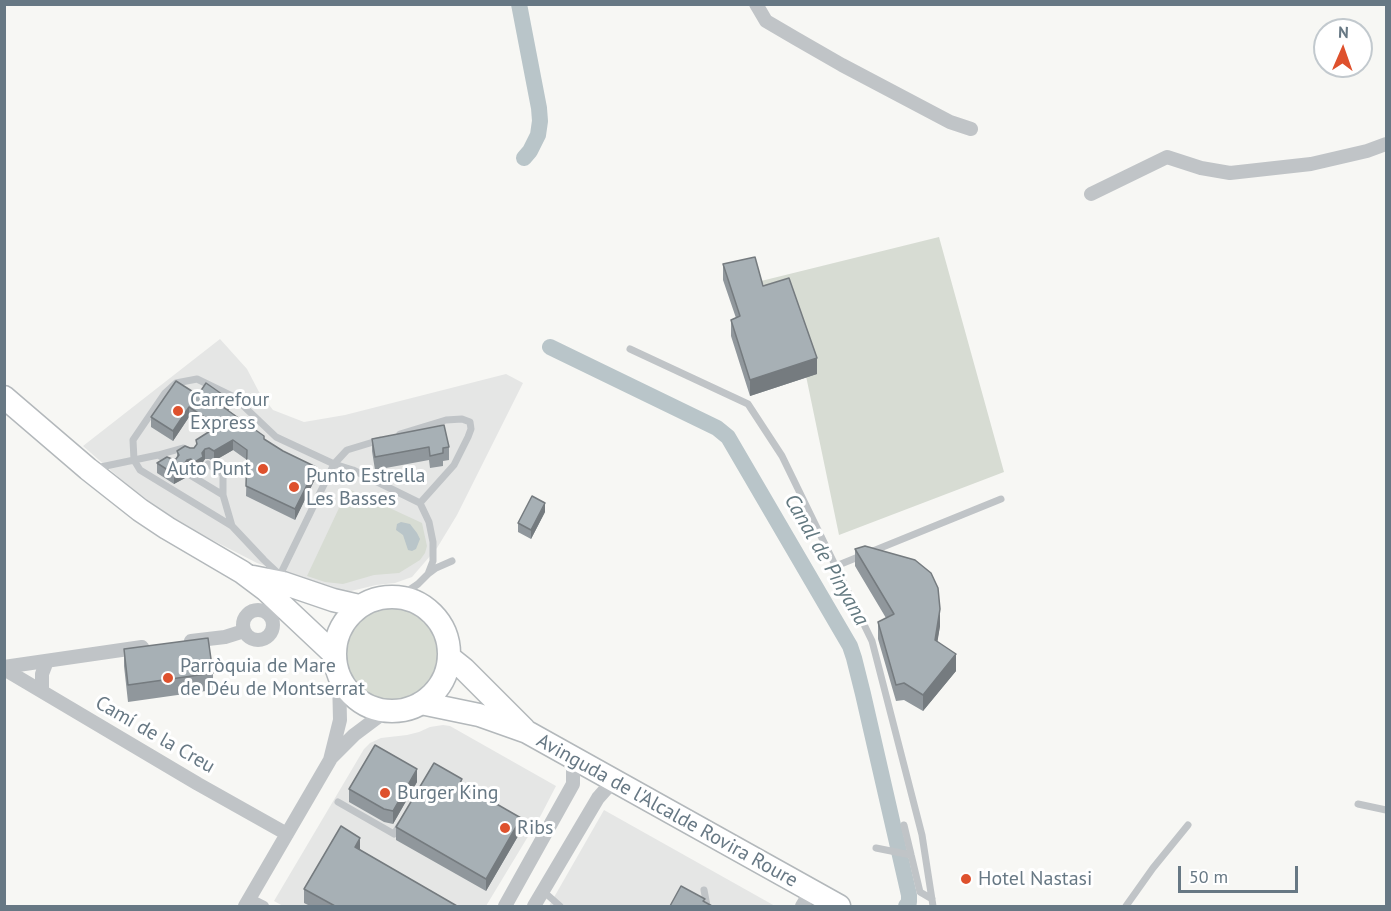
<!DOCTYPE html>
<meta charset="utf-8">
<style>
body{margin:0}
#map{position:relative;width:1391px;height:911px;overflow:hidden;background:#f7f7f4;font-family:"PT Sans",sans-serif}
canvas{display:block}
.frame{position:absolute;inset:0;border:6px solid #677884;pointer-events:none}
.north{position:absolute;left:1313px;top:18px;width:60px;height:60px;box-sizing:border-box;background:#fff;border:2px solid #c2c9ce;border-radius:50%;rotate:2deg;font-size:16px;font-weight:700;line-height:24px;text-align:center;color:#677884}
.north::after{content:'';display:block;margin:auto;width:21px;height:27px;background:#de512d;clip-path:polygon(50% 0,100% 100%,50% 72%,0 100%)}
.scale{position:absolute;left:1178px;top:866px;width:120px;height:27px;box-sizing:border-box;border:3px solid #677884;border-top:0;padding-left:8px;font-size:18px;line-height:21px;white-space:nowrap;color:#677884;-webkit-text-stroke:4px #fff;paint-order:stroke}
</style>
<div id="map">
<canvas width="1391" height="911"></canvas>
<div class="frame"></div>
<div class="north">N</div>
<div class="scale">50 m</div>
</div>
<script>
const g = document.querySelector('canvas').getContext('2d');
g.lineJoin = 'round';
function fill(path, color) { g.fillStyle = color; g.fill(path, 'evenodd'); }
const toPath = rows => new Path2D(rows.map(r => 'M' + r).join(''));
function stroke(path, color, width, dash) { g.strokeStyle = color; g.lineWidth = width; g.lineCap = dash ? 'butt' : 'round'; g.setLineDash(dash || []); g.stroke(path); }
function drawText(font, color, halo, rows, align = 'center') {
  g.font = font + ' "PT Sans",sans-serif'; g.lineWidth = 6; g.setLineDash([]); g.textBaseline = 'middle'; g.strokeStyle = halo; g.fillStyle = color; for (const [text, x, y, turn = 0] of rows) {
    g.save(); g.translate(x, y); g.rotate((+turn || 0) * Math.PI / 180); g.textAlign = isNaN(turn) ? turn : align; if (halo) g.strokeText(text, 0, 0); g.fillText(text, 0, 0); g.restore();
  }
}
const built = toPath([
 [220,339,247,369,259,392,273,410,304,422,345,415,506,374,523,383,457,515,437,548,412,577,395,583,376,585,343,593,257,563,183,525,132,489,83,446],
 [443,725,450,726,556,786,541,815,486,906,283,906,274,901,364,749,370,743,381,738,407,735,419,732,430,727],
 [604,810,775,906,549,906]
]);
const green = toPath([
 [939,237,1004,472,839,535,789,294,757,282],
 [351,490,422,523,427,546,425,553,420,560,399,573,374,575,343,584,325,582,307,576,347,491],
 '343 654a48 48 0 1 1 96 0a48 48 0 1 1-96 0Z'
]);
const water = toPath([
 [401,522,410,524,417,533,420,539,416,549,412,551,408,550,403,535,396,530,397,524]
]);
const canal = toPath([
 [519,4,539,108,540,121,538,135,530,151,524,158],
 [550,347,717,428,728,437,850,646,854,658,863,694,909,895,909,902,906,906]
]);
const service = toPath([
 [630,349,748,404,782,456,872,641,922,835,933,906],
 [400,434,446,420,462,419,470,422,471,429,468,437,454,465,420,503],
 [158,455,183,448,189,451],
 [208,464,223,474,223,495],
 [96,468,158,455,172,463],
 [190,475,223,495,232,526],
 [836,566,1001,499],
 [428,574,436,568,452,561],
 [280,575,264,560,232,526,140,470,134,460,133,440,165,393,176,383,197,379,234,397,276,437,334,464,353,470,420,503,429,522,433,542,433,561,428,574,418,584,399,597],
 [281,578,280,575,334,464,347,450,380,440],
 [338,802,394,834,400,825],
 [1358,804,1386,810],
 [904,825,920,892,932,899],
 [876,848,911,855],
 [704,890,707,906],
 [543,891,560,906],
 [1126,906,1153,868,1188,825]
]);
const pedestrian = toPath([
 [250,899,264,906]
]);
const minor = toPath([
 [756,4,766,21,795,38,842,65,950,122,971,129],
 [1091,194,1167,157,1201,168,1230,173,1311,164,1367,151,1386,144],
 '243 625a15 15 0 1 1 30 0a15 15 0 1 1-30 0Z',
 [191,641,225,637,244,631],
 [4,667,142,647],
 [4,669,198,784,287,834],
 [42,691,42,674,47,661],
 [331,758,354,735,386,711],
 [245,906,330,760,340,720,339,677],
 [505,906,573,784,573,770,571,756],
 [534,906,598,798,606,789,612,785,619,784],
 [802,906,811,891]
]);
const primary = toPath([
 [4,397,88,469,140,510,167,528,242,572,266,590,334,654],
 [253,577,283,583,333,600,359,606],
 '335 654a57 57 0 1 1 114 0a57 57 0 1 1-114 0Z',
 [449,657,464,669,524,729],
 [421,703,479,715,527,732,839,906]
]);
const wall = toPath([
 [723,264,763,286,817,374,750,396,731,336,731,320,736,318,723,280],
 [198,395,229,409,228,410,264,439,316,477,295,520,246,496,247,460,233,450,214,461,209,459,205,459,203,462,203,467,195,472,191,469,187,470,185,473,185,478,174,484,157,473,157,463,176,459,177,456,177,451,194,448,196,445,196,440,210,431,189,417,173,441,151,427,151,417],
 [372,439,449,447,449,460,443,461,443,466,430,468,429,460,375,470,372,451],
 [545,512,531,539,518,532,518,523],
 [855,549,940,626,937,642,956,671,923,711,904,700,896,701,878,639,878,622,886,618,855,566],
 [124,649,213,673,213,690,128,702,124,666],
 [417,782,393,824,384,822,349,802,349,789],
 [462,784,521,831,486,891,396,840,396,827],
 [360,850,457,906,310,906,304,903,304,889]
]);
const shadedWall = toPath([
 [817,358,817,374,750,396,750,380],
 [229,399,229,409,223,417,223,407],
 [189,407,189,417,173,441,173,431],
 [233,440,233,450,214,461,214,451],
 [205,449,205,459,203,462,203,467,195,472,195,462],
 [191,459,191,469,187,470,185,473,185,478,174,484,174,474,184,464,187,460],
 [316,467,316,477,295,520,295,509],
 [545,503,545,512,531,539,531,530],
 [940,609,940,626,935,657,935,640],
 [956,654,956,671,923,711,923,695],
 [417,769,417,782,393,824,393,811],
 [521,818,521,831,486,891,486,879],
 [360,838,360,852,355,847]
]);
const building = toPath([
 [755,257,763,286,789,278,817,358,750,380,731,320,740,316,723,264,755,257],
 [176,381,198,395,206,383,229,399,223,407,264,436,264,439,283,451,316,467,295,509,246,486,247,450,233,440,214,451,209,448,205,449,202,453,203,457,195,462,191,459,187,460,184,464,185,468,174,474,157,463,167,457,172,459,176,459,179,455,177,451,185,446,190,448,194,448,197,444,196,440,218,426,189,407,173,431,151,417,176,381],
 [444,425,449,447,443,448,443,453,430,456,429,447,375,457,372,439,444,425],
 [532,496,545,503,531,530,518,523,532,496],
 [865,546,915,560,931,573,938,588,940,609,935,640,956,654,923,695,904,683,896,685,878,622,894,614,855,549,865,546],
 [208,638,213,673,128,685,124,649,208,638],
 [375,745,417,769,393,811,384,809,349,789,375,745],
 [434,763,462,779,460,783,521,818,486,879,396,827,434,763],
 [341,826,360,838,355,847,457,906,335,906,304,889,341,826],
 [681,886,705,899,703,901,712,906,670,906,681,886]
]);
const markers = [
 [178,411,6,"#de512d"],
 [263,469,6,"#de512d"],
 [294,487,6,"#de512d"],
 [168,678,6,"#de512d"],
 [385,793,6,"#de512d"],
 [505,828,6,"#de512d"],
 [966,879,6,"#de512d"]
];
const poiNames = [
 ["Carrefour",190,400],
 ["Express",190,423],
 ["Auto Punt",251,469,"right"],
 ["Punto Estrella",306,476],
 ["Les Basses",306,499],
 ["Parròquia de Mare",180,666],
 ["de Déu de Montserrat",180,689],
 ["Burger King",397,793],
 ["Ribs",517,828],
 ["Hotel Nastasi",978,879]
];
const streetNames = [
 ["Camí de la Creu",155,735,30],
 ["Avinguda de l'Alcalde Rovira Roure",667,811,29]
];
const waterNames = [
 ["Canal de Pinyana",826,560,60]
];
fill(built, '#e5e6e5');
fill(green, '#d7dcd3');
fill(water, '#b9c5c9');
stroke(canal, '#b9c5c9', 16);
stroke(primary, '#b3b8bb', 25);
stroke(service, '#c0c4c7', 7);
stroke(pedestrian, '#c0c4c7', 10);
stroke(minor, '#c0c4c7', 14);
stroke(primary, '#fff', 22);
fill(wall, '#90979c');
fill(shadedWall, '#757b7f');
fill(building, '#a7b0b5');
stroke(building, '#757b7f', 1.5);
for (const [x, y, r, color] of markers) { const dot = new Path2D(); dot.arc(x, y, r, 0, 2 * Math.PI); g.fillStyle = color; g.fill(dot); stroke(dot, '#fff', 2); }
drawText('20px', '#677884', '#fff', poiNames, 'left');
drawText('20px', '#677884', '#fff', streetNames);
drawText('italic 21px', '#637980', '#fff', waterNames);
</script>
